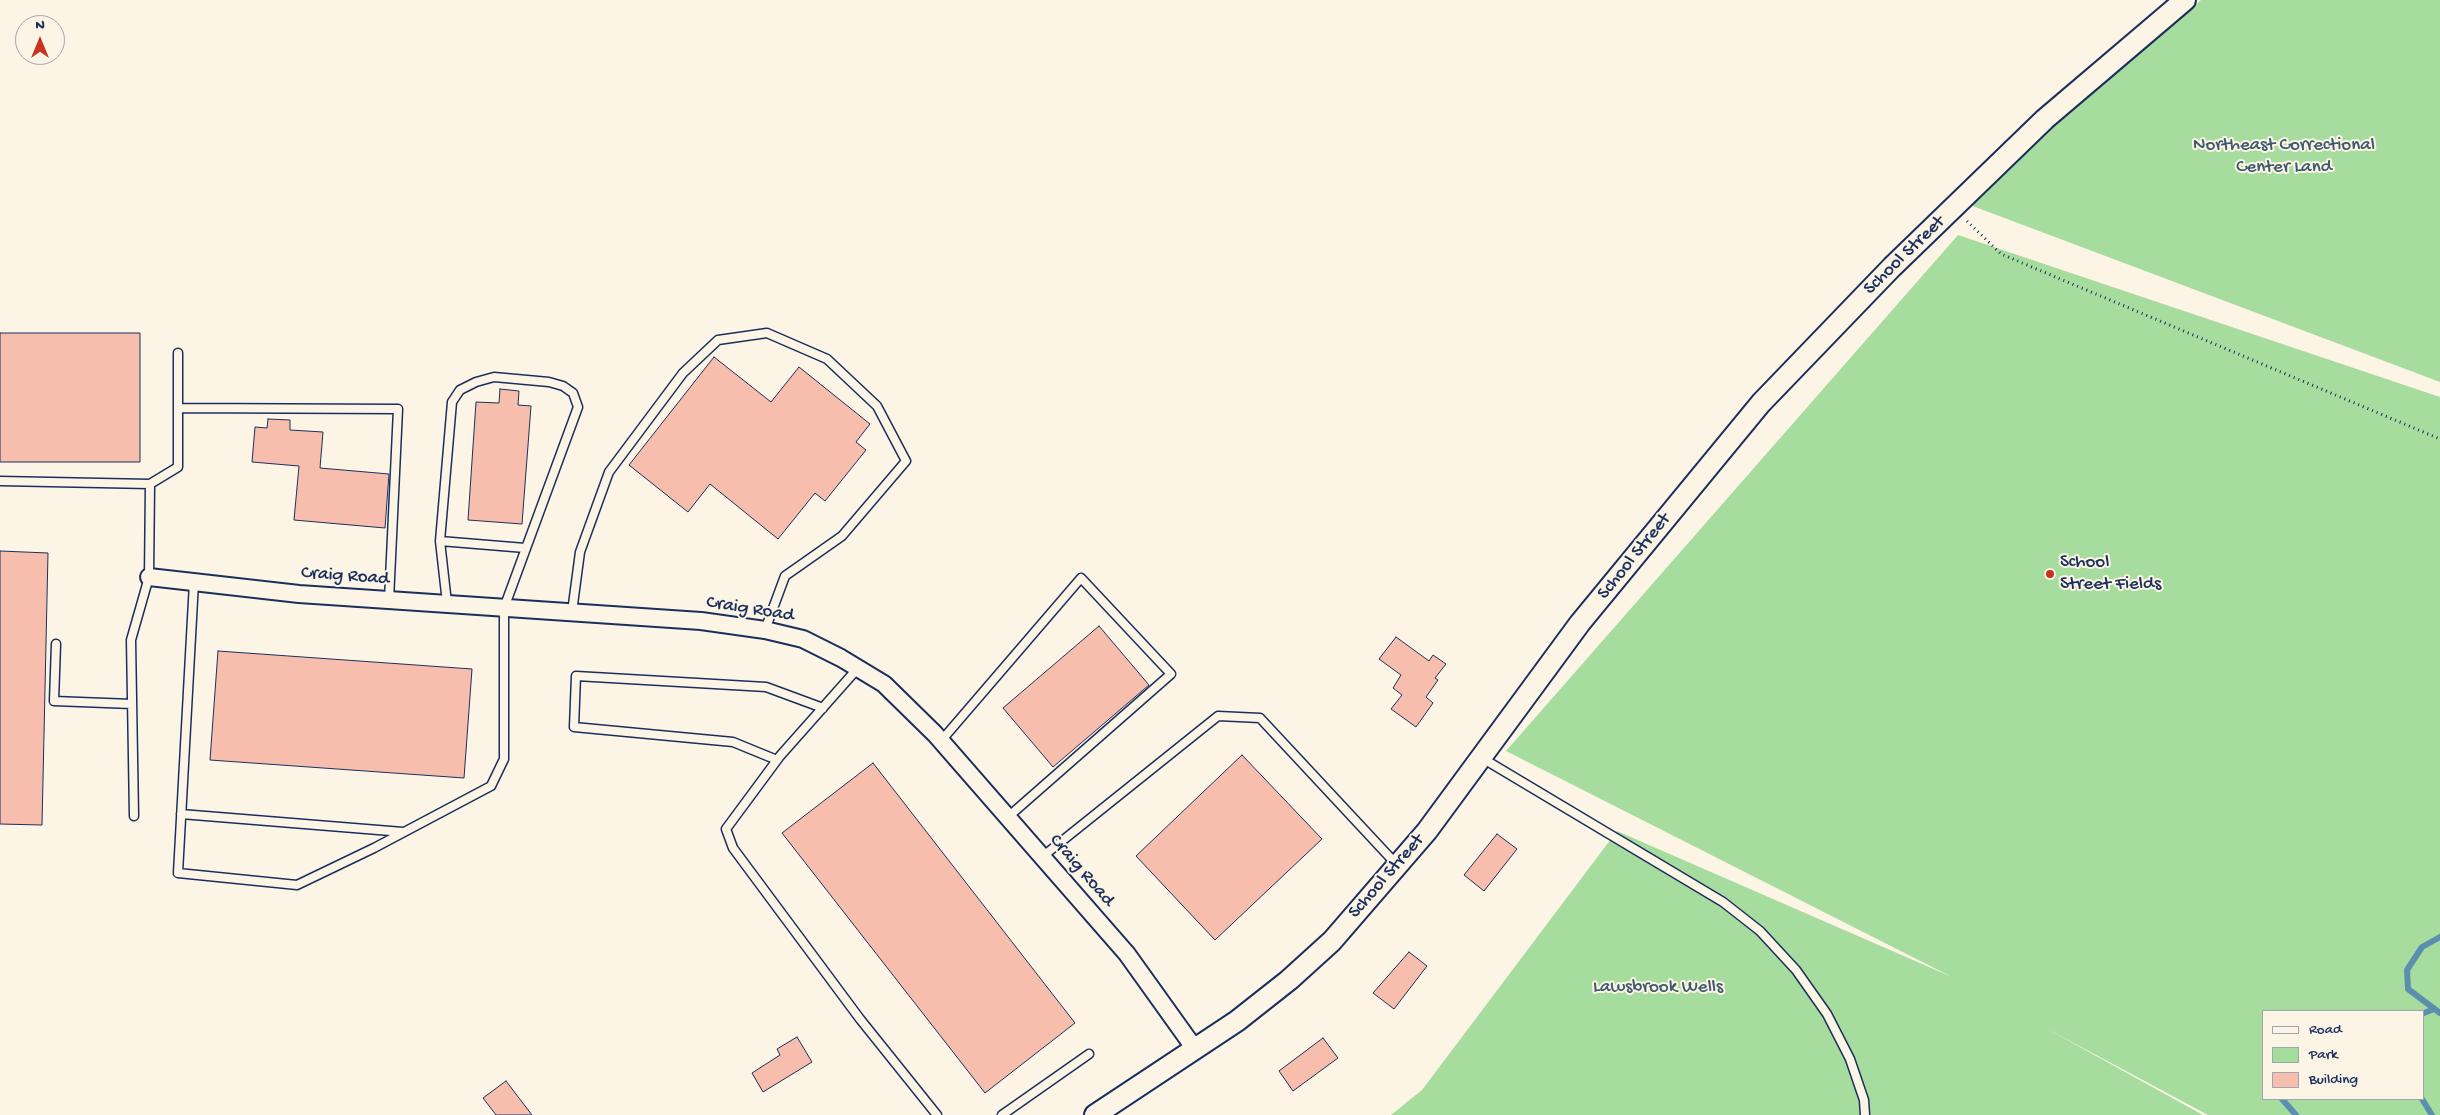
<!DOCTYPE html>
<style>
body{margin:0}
#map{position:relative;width:2440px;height:1115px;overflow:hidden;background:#fcf5e5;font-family:"Gochi Hand",sans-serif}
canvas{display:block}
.legend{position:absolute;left:2262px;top:1010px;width:162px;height:90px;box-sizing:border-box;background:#fcf5e5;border:1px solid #a2a6af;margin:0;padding:6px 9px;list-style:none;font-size:15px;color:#1b2f5e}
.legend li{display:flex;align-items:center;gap:10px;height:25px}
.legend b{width:25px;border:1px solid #a2a6af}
.north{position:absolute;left:15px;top:15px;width:50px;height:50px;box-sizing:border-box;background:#fcf5e5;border:1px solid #a2a6af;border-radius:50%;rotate:0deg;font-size:14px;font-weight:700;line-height:20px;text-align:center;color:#1b2f5e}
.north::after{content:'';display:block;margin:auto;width:18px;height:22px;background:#c8321e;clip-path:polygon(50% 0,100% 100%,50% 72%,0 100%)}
</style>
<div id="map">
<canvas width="2440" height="1115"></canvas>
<ul class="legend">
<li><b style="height:6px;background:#fcf5e5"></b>Road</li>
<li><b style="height:14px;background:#a7dc9f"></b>Park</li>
<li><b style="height:14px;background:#f7beae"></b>Building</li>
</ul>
<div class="north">N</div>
</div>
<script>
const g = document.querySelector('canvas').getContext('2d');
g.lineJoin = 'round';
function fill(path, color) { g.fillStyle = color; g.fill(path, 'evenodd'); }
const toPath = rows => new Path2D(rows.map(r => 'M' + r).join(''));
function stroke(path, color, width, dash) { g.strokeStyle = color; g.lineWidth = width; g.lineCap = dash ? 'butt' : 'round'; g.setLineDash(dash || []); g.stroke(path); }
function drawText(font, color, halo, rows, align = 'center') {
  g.font = font + ' "Gochi Hand",sans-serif'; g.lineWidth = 4; g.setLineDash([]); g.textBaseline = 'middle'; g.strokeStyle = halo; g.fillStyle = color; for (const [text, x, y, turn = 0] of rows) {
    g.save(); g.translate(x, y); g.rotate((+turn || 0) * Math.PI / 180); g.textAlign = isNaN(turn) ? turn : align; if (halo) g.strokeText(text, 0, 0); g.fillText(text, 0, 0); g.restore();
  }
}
const green = toPath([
 [2201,0,2440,0,2440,382,1962,202],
 [1958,235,2440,397,2440,1115,2208,1115,2042,1026,2203,1115,1391,1115,1422,1090,1617,831,1952,977,1506,751],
 [2264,1011,2424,1011,2424,1099,2264,1099]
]);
const stream = toPath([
 [2440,937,2422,947,2407,970,2408,989,2440,1013],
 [2424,1013,2434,1009],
 [2282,1099,2296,1115],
 [2422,1099,2432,1115]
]);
const building = toPath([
 [0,333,140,333,140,462,0,462,0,333],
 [714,357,771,402,799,367,870,424,856,442,866,450,825,501,815,493,778,539,710,484,688,512,629,465,714,357],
 [500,389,519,391,518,405,531,406,522,524,468,520,476,402,499,403,500,389],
 [268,419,290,420,290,430,323,432,320,468,389,474,385,528,294,520,299,466,252,462,255,427,267,428,268,419],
 [0,551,48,553,42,825,0,824,0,551],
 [1099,626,1149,685,1053,767,1003,708,1099,626],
 [1396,637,1429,661,1433,655,1446,664,1435,678,1438,680,1426,697,1433,703,1416,727,1391,709,1402,695,1393,688,1401,675,1379,659,1396,637],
 [218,651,472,669,464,778,210,760,218,651],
 [1242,755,1322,839,1215,940,1136,856,1242,755],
 [873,763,1075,1023,985,1093,782,833,873,763],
 [1497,834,1517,849,1484,891,1464,875,1497,834],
 [1409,952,1427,966,1394,1009,1373,993,1409,952],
 [797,1037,812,1062,763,1092,752,1073,780,1055,777,1049,797,1037],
 [1323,1038,1338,1058,1293,1091,1279,1071,1323,1038],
 [506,1081,532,1115,496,1115,483,1098,506,1081]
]);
const path = toPath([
 [1967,221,2001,254,2440,439]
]);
const service = toPath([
 [178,408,398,409,389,600],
 [0,481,150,484,149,577,131,640,134,816],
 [150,484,178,467,178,353],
 [440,541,525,548],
 [194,582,178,873,297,885,374,848,491,786,504,759,504,608,578,407,573,393,563,386,549,382,494,377,476,382,460,390,452,402,440,541,447,603],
 [572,612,580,552,609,472,683,373,718,340,767,333,827,359,877,406,906,461,842,536,785,576,765,630],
 [56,644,54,701,132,704],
 [858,668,780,756,726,829,733,848,860,1019,937,1115],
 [941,741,1081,578,1171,674,1008,817],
 [1482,758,1723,902,1760,931,1796,970,1827,1014,1850,1059,1864,1100,1865,1115],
 [777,760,733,742,574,727,576,676,766,687,823,708],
 [181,814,403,832],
 [1042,857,1218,716,1260,718,1397,865],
 [1002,1115,1089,1054]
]);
const minor = toPath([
 [149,577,299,594,701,621,765,630,803,639,841,658,884,684,935,734,1127,954,1195,1049]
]);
const tertiary = toPath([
 [1095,1115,1237,1021,1289,980,1332,941,1427,831,1580,623,1761,403,1892,267,2045,119,2185,0]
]);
const markers = [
 [2050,574,5,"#c8321e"]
];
const parkNames = [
 ["Northeast Correctional",2284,146],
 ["Center Land",2284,168],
 ["Lawsbrook Wells",1658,988]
];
const streetNames = [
 ["School Street",1905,256,-44],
 ["School Street",1635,557,-51],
 ["Craig Road",345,577,4],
 ["Craig Road",750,610,9],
 ["Craig Road",1081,871,49],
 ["School Street",1387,877,-49]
];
const poiNames = [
 ["School",2060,563],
 ["Street Fields",2060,585]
];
fill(green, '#a7dc9f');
stroke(stream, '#5a90ae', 6);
fill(building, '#f7beae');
stroke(building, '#1b2f5e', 1);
stroke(service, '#1b2f5e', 11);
stroke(minor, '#1b2f5e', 20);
stroke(tertiary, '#1b2f5e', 24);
stroke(path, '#1b2f5e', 3, [1, 4]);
stroke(service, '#fcf5e5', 8);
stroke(minor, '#fcf5e5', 16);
stroke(tertiary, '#fcf5e5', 20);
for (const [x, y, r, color] of markers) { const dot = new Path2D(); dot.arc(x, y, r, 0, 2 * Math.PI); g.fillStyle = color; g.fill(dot); stroke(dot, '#fcf5e5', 2); }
drawText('19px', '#3e5a6e', '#fcf5e5', parkNames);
drawText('19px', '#1b2f5e', '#fcf5e5', streetNames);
drawText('19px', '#1b2f5e', '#fcf5e5', poiNames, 'left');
</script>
